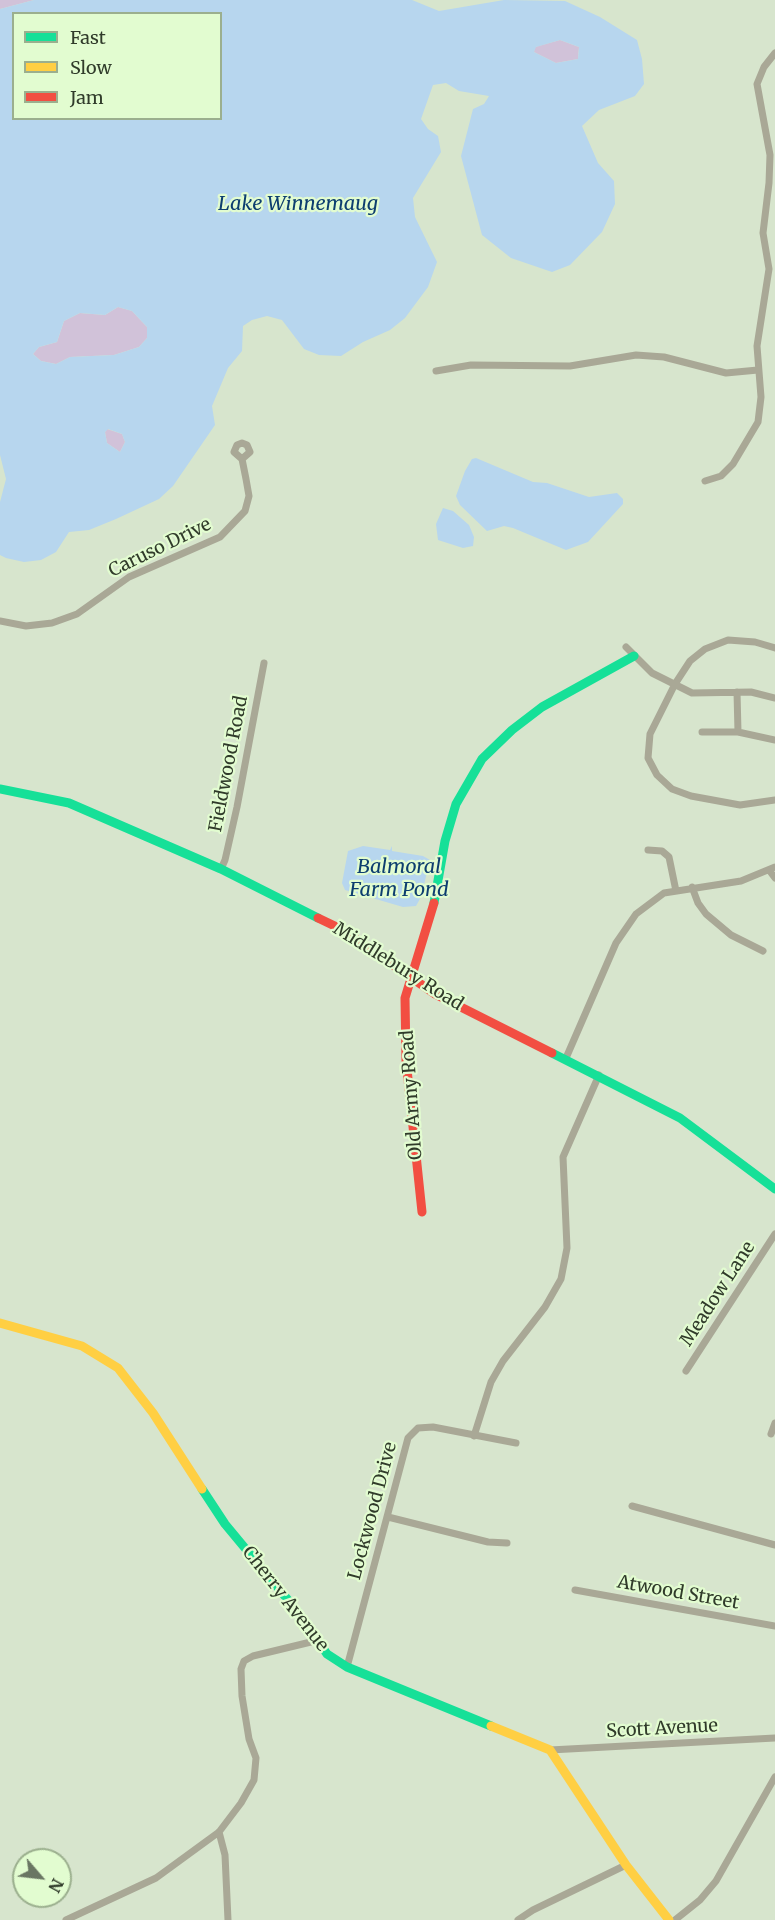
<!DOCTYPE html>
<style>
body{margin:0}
#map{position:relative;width:775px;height:1920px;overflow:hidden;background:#d7e5cd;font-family:Merriweather,serif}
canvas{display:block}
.legend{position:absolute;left:12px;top:12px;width:210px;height:108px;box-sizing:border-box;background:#e2fcd0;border:2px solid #9baf8e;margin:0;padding:8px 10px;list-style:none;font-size:18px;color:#303b2a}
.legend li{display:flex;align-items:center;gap:12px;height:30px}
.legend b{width:30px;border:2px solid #9baf8e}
.north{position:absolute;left:12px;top:1848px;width:60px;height:60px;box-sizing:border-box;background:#e2fcd0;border:2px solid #9baf8e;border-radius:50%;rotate:118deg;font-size:16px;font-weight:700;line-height:24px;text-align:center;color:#303b2a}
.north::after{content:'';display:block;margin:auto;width:21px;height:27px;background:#6a7663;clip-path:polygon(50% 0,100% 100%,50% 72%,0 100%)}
</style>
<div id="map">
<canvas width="775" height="1920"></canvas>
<ul class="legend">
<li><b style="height:8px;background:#16e098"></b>Fast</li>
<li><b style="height:8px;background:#ffcf43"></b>Slow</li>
<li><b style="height:8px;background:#f24e42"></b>Jam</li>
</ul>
<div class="north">N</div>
</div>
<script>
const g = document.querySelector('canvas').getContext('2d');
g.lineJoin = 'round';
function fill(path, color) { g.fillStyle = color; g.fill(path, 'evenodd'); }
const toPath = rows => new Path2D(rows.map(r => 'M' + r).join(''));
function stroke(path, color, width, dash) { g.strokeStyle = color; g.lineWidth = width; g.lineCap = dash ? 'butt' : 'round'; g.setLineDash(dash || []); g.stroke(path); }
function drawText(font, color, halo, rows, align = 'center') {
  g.font = font + ' Merriweather,serif'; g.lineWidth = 4.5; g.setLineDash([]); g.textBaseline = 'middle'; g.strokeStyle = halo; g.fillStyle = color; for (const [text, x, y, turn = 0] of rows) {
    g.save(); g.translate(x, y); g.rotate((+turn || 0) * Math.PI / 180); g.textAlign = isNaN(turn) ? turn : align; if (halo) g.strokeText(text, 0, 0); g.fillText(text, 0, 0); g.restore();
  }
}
const forest = toPath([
 [0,0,34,0,0,9],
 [560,40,579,47,578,59,556,63,534,52,535,47],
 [118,307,132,311,147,327,147,338,139,347,114,355,70,357,56,364,41,361,33,354,39,347,57,342,64,321,80,313,105,315],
 [107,429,122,434,125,442,120,452,107,443,105,432]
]);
const water = toPath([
 [34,0,412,0,439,11,504,0,565,1,600,17,637,40,642,59,644,84,635,96,599,110,582,126,598,163,614,181,615,204,602,232,570,265,552,272,511,258,482,235,461,156,473,109,484,104,489,96,459,91,446,83,433,85,421,119,428,129,438,136,441,152,413,198,415,217,437,262,428,287,405,318,390,330,363,342,341,356,319,355,304,349,282,320,267,316,252,320,243,326,242,351,228,368,212,406,215,425,173,486,159,499,116,519,89,530,69,532,56,552,41,560,24,562,6,558,0,555,0,502,6,479,0,455,0,9],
 [14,14,220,14,220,118,14,118],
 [560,40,579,47,578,59,556,63,534,52,536,47],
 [118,307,132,311,147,327,147,338,139,347,114,355,70,357,56,364,41,361,33,354,39,347,57,342,64,321,80,313,105,315],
 [108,429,122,434,125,442,120,452,107,443,105,432],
 [476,458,533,482,547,483,589,497,617,493,623,499,623,504,588,542,566,550,513,528,504,526,487,531,460,505,456,496,465,471,472,459],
 [443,508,453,511,469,525,474,537,473,546,463,548,438,540,436,524],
 [363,846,390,850,392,846,392,851,423,856,430,860,421,897,416,906,403,907,345,890,342,883,348,851]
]);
const street = toPath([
 [436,371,471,365,570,366,636,355,664,357,726,373,758,370],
 [705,481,721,476,733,464,758,422,761,397,757,346,769,269,763,233,769,183,770,155,757,84,764,67,775,53],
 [0,621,26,626,52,623,77,614,129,577,220,537,245,511,249,496,246,479,242,459,234,452,237,445,242,443,247,445,250,452,242,459],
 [626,647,652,673,692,693,751,692,775,698],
 [775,648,755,642,728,640,705,649,690,661,675,684,650,734,648,758,657,775,672,789,691,796,740,805,775,800],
 [737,692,738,732],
 [702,732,738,732,775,740],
 [648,850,662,851,669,857,676,891],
 [221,869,225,860,237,807,264,663],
 [769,870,775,878],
 [692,887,698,903,706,914,731,935,763,951],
 [566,1058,616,943,636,914,664,893,741,881,775,867],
 [686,1371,775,1234],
 [771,1434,775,1423],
 [474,1436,491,1382,503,1361,545,1307,561,1279,567,1248,563,1157,599,1075],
 [632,1506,775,1545],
 [388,1517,488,1542,507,1543],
 [575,1590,775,1626],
 [347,1667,408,1438,418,1428,433,1427,516,1443],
 [550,1750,775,1738],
 [219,1832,225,1855,228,1920],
 [66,1920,156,1878,219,1832,241,1803,254,1780,256,1758,249,1739,242,1696,241,1669,244,1661,253,1656,315,1641],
 [518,1920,533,1910,626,1865],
 [675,1920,700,1900,716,1881,775,1777]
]);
const fast = toPath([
 [0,789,69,803,221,869,318,918],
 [434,903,445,841,456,804,482,759,512,730,542,707,634,656],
 [552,1053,680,1118,775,1189],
 [202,1489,225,1524,298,1612,327,1654,347,1667,491,1726]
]);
const slow = toPath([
 [0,1323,82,1346,118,1368,153,1413,202,1489],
 [491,1726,550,1750,626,1865,669,1920]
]);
const jam = toPath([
 [318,918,341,929,435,994,552,1053],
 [422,1212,406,1060,405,998,434,903]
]);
const streetNames = [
 ["Caruso Drive",160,548,-26],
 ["Fieldwood Road",229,764,-79],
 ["Middlebury Road",398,967,32],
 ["Old Army Road",412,1095,-94],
 ["Meadow Lane",718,1294,-57],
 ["Lockwood Drive",373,1511,-75],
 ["Atwood Street",678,1593,10],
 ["Cherry Avenue",285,1599,52],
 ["Scott Avenue",662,1729,-3]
];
const waterNames = [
 ["Lake Winnemaug",298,204],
 ["Balmoral",399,867],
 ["Farm Pond",399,890]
];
fill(forest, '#d1c2d9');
fill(water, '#b7d6ee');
stroke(street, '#a9a896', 7);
stroke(fast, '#16e098', 9);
stroke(slow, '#ffcf43', 9);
stroke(jam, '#f24e42', 9);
drawText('18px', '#303b2a', '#e2fcd0', streetNames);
drawText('italic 20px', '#0d3e6f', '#e2fcd0', waterNames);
</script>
